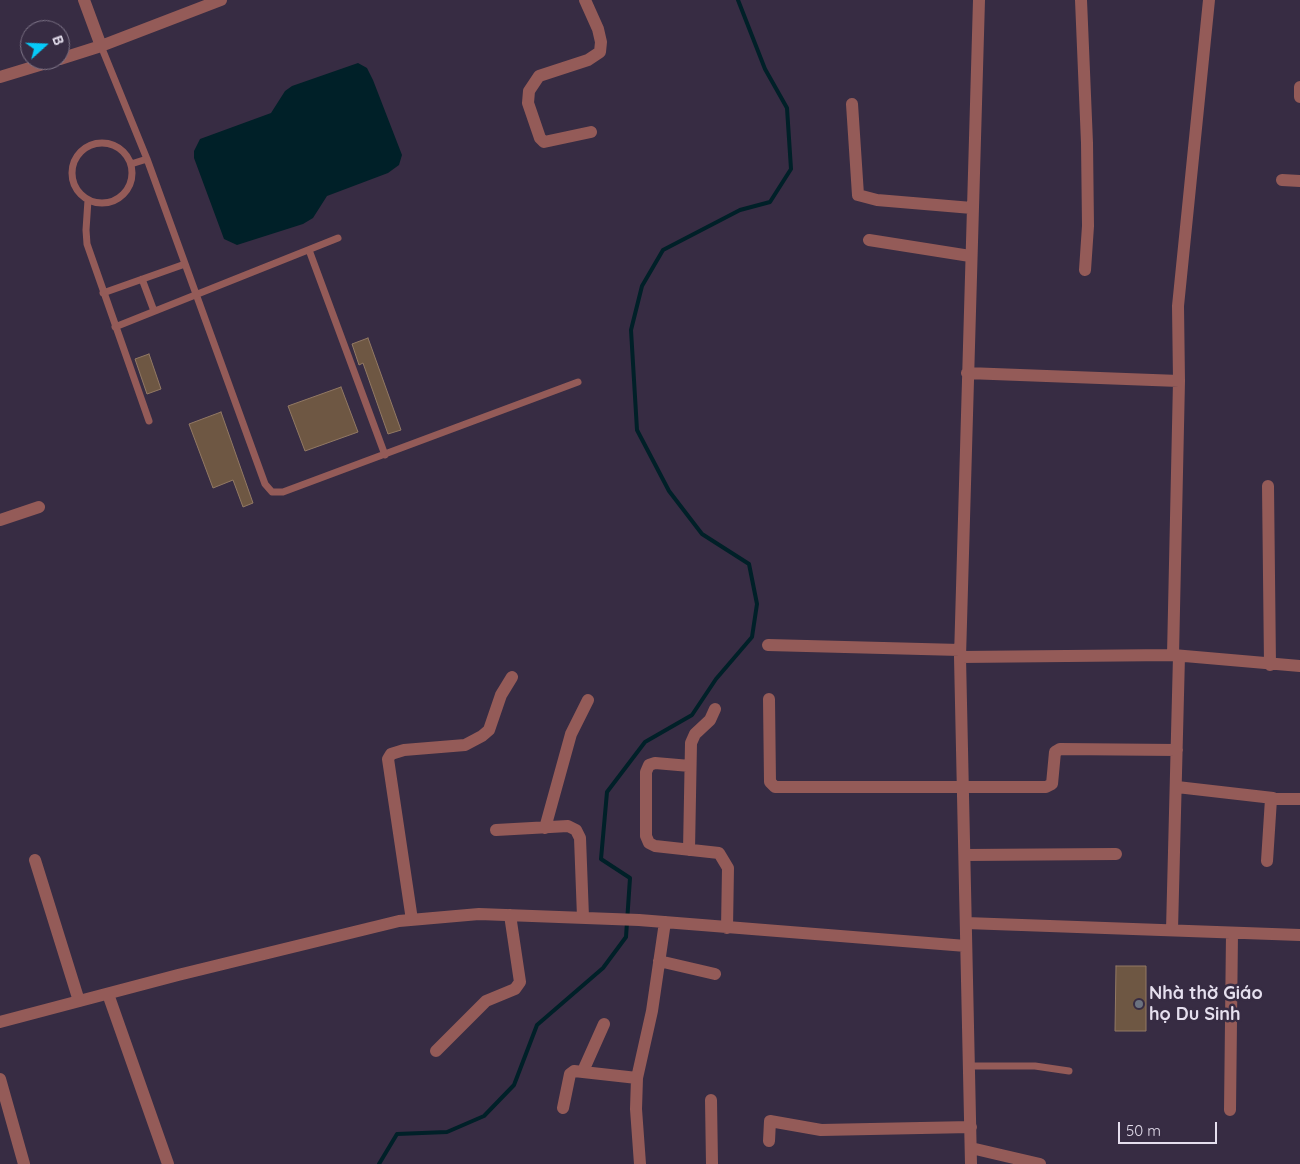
<!DOCTYPE html>
<meta charset="utf-8">
<style>
body{margin:0}
#map{position:relative;width:1300px;height:1164px;overflow:hidden;background:#372c43;font-family:Quicksand,sans-serif}
canvas{display:block}
.north{position:absolute;left:20px;top:20px;width:50px;height:50px;box-sizing:border-box;background:#372c43;border:1px solid #7d7487;border-radius:50%;rotate:70deg;font-size:14px;font-weight:700;line-height:20px;text-align:center;color:#e5dfee}
.north::after{content:'';display:block;margin:auto;width:18px;height:22px;background:#06cbf9;clip-path:polygon(50% 0,100% 100%,50% 72%,0 100%)}
.scale{position:absolute;left:1118px;top:1122px;width:99px;height:22px;box-sizing:border-box;border:2px solid #e5dfee;border-top:0;padding-left:6px;font-size:15px;line-height:18px;white-space:nowrap;color:#e5dfee;-webkit-text-stroke:4px #372c43;paint-order:stroke}
</style>
<div id="map">
<canvas width="1300" height="1164"></canvas>
<div class="north">B</div>
<div class="scale">50 m</div>
</div>
<script>
const g = document.querySelector('canvas').getContext('2d');
g.lineJoin = 'round';
function fill(path, color) { g.fillStyle = color; g.fill(path, 'evenodd'); }
const toPath = rows => new Path2D(rows.map(r => 'M' + r).join(''));
function stroke(path, color, width, dash) { g.strokeStyle = color; g.lineWidth = width; g.lineCap = dash ? 'butt' : 'round'; g.setLineDash(dash || []); g.stroke(path); }
function drawText(font, color, halo, rows, align = 'center') {
  g.font = font + ' Quicksand,sans-serif'; g.lineWidth = 5; g.setLineDash([]); g.textBaseline = 'middle'; g.strokeStyle = halo; g.fillStyle = color; for (const [text, x, y, turn = 0] of rows) {
    g.save(); g.translate(x, y); g.rotate((+turn || 0) * Math.PI / 180); g.textAlign = isNaN(turn) ? turn : align; if (halo) g.strokeText(text, 0, 0); g.fillText(text, 0, 0); g.restore();
  }
}
const water = toPath([
 [358,63,367,68,373,80,402,155,399,165,388,173,327,196,313,218,303,224,237,245,224,239,194,158,194,151,200,139,271,113,285,91,292,86]
]);
const stream = toPath([
 [379,1164,397,1134,447,1132,484,1116,514,1085,537,1025,603,968,626,937,630,878,601,859,607,792,645,742,692,715,716,679,752,637,757,604,749,564,702,534,669,491,637,430,631,330,642,286,663,250,740,210,770,202,791,169,787,108,765,69,738,0]
]);
const building = toPath([
 [368,338,401,430,388,434,363,363,359,365,352,344,368,338],
 [149,354,161,389,147,394,135,359,149,354],
 [341,387,358,432,305,451,288,406,341,387],
 [221,412,253,503,243,507,233,480,213,488,189,424,221,412],
 [1116,966,1146,966,1146,1031,1115,1031,1116,966]
]);
const lane = toPath([
 [101,46,147,159,265,484,272,492,283,492,578,382],
 '72 173a30 30 0 1 1 60 0a30 30 0 1 1-60 0Z',
 [131,164,147,159],
 [88,200,86,230,87,244,149,421],
 [309,250,385,455],
 [142,279,154,311],
 [103,293,185,264],
 [115,327,338,238],
 [969,1066,1035,1066,1069,1071]
]);
const street = toPath([
 [84,0,101,46],
 [585,0,598,29,601,42,600,52,588,60,539,76,529,91,528,103,540,138,544,142,591,132],
 [1081,0,1087,143,1088,226,1085,270],
 [60,59,101,46,221,0],
 [0,77,56,60],
 [1300,87,1300,97],
 [852,104,858,195,877,200,972,208],
 [1282,180,1300,181],
 [869,240,970,256],
 [967,373,1179,381],
 [1268,486,1270,665],
 [0,520,39,507],
 [768,645,960,650],
 [1173,655,1179,381,1178,306,1209,0],
 [960,657,1173,655,1300,666],
 [769,699,770,782,775,787,1046,787,1052,784,1055,752,1060,749,1177,750],
 [690,766,655,763,649,765,646,772,646,836,649,843,655,846,719,853,728,868,727,928],
 [1177,787,1273,798],
 [545,828,571,734,588,700],
 [496,830,568,826,576,830,580,838,583,917],
 [689,850,691,743,695,734,710,720,715,709],
 [965,855,1116,854],
 [35,860,79,1001],
 [1267,861,1271,799,1300,799],
 [412,920,388,759,391,754,404,750,465,745,482,736,489,730,501,695,512,677],
 [966,923,1300,935],
 [1172,930,1179,656],
 [659,961,715,974],
 [108,994,168,1164],
 [0,1022,178,975,399,921,479,914,639,920,966,946],
 [436,1051,486,1001,515,989,520,982,510,915],
 [583,1071,604,1024],
 [0,1079,24,1164],
 [711,1100,712,1164],
 [563,1108,570,1074,574,1071,637,1078],
 [1230,1110,1232,933],
 [769,1141,770,1121,821,1130,971,1127],
 [971,1148,1040,1164],
 [640,1164,636,1109,637,1078,652,1011,665,922],
 [971,1164,960,657,979,0]
]);
const markers = [
 [1139,1004,5,"#6b7280"]
];
const poiNames = [
 ["Nhà thờ Giáo",1149,994],
 ["họ Du Sinh",1149,1015]
];
fill(water, '#002028');
stroke(stream, '#002028', 4);
fill(building, '#6e5743');
stroke(building, '#927964', 1);
stroke(lane, '#945b58', 7);
stroke(street, '#945b58', 12);
for (const [x, y, r, color] of markers) { const dot = new Path2D(); dot.arc(x, y, r, 0, 2 * Math.PI); g.fillStyle = color; g.fill(dot); stroke(dot, '#372c43', 2); }
drawText('bold 18px', '#e5dfee', '#372c43', poiNames, 'left');
</script>
